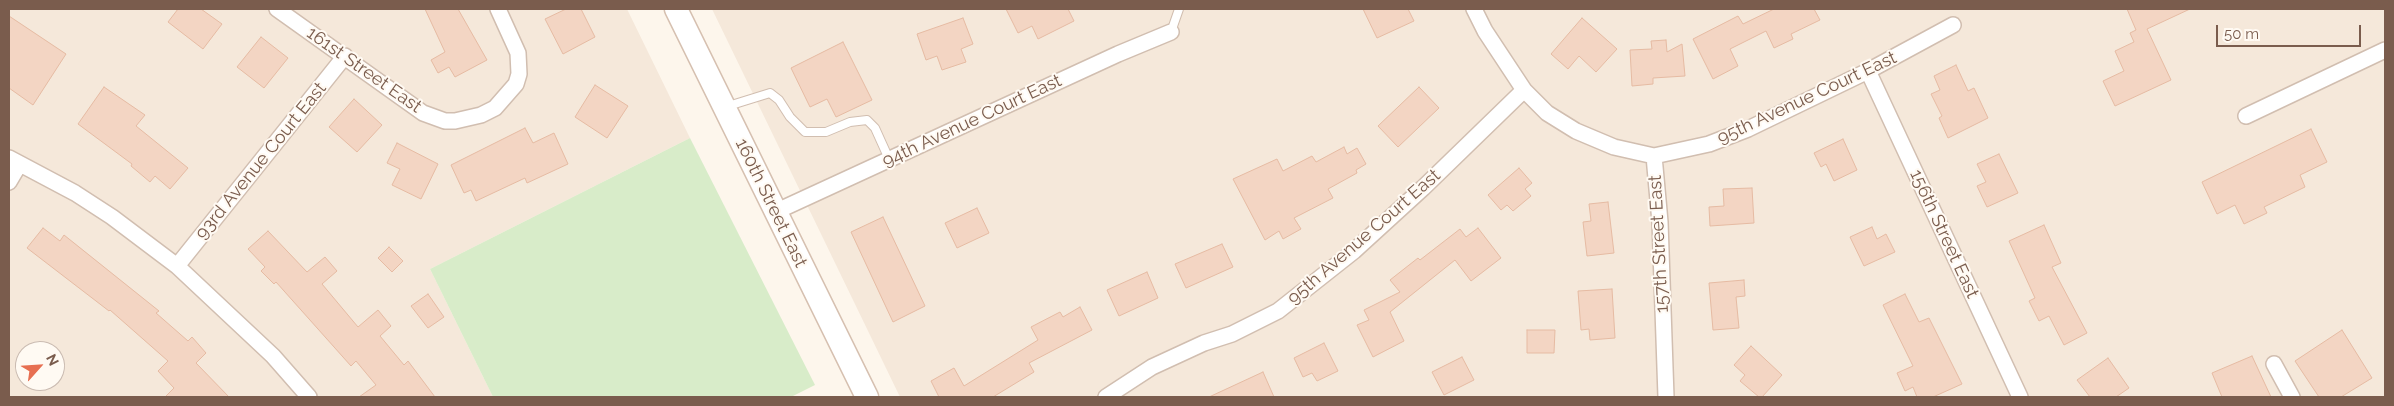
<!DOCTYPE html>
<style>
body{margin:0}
#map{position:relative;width:2394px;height:406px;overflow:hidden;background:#fdf6ec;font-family:Raleway,sans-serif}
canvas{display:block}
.frame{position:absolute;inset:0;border:10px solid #7a5c4d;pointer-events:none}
.north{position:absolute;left:15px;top:341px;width:50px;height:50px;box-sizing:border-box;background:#fffaf3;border:1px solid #cabbb1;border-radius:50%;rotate:64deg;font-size:14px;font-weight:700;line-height:20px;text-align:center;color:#7a5c4d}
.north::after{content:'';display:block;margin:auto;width:18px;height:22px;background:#e76f51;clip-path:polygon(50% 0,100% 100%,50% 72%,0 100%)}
.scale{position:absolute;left:2216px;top:25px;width:145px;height:22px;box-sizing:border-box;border:2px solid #7a5c4d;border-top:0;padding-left:6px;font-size:15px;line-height:18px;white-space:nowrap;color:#7a5c4d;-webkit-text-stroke:4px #fffaf3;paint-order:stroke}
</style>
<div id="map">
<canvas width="2394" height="406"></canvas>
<div class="frame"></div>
<div class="north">N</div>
<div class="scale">50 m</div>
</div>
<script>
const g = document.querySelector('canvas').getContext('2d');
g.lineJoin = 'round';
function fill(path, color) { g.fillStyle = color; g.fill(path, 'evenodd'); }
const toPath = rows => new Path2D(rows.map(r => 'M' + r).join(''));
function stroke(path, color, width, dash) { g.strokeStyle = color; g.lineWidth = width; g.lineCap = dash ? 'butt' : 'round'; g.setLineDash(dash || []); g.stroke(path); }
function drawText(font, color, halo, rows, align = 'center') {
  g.font = font + ' Raleway,sans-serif'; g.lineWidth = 4; g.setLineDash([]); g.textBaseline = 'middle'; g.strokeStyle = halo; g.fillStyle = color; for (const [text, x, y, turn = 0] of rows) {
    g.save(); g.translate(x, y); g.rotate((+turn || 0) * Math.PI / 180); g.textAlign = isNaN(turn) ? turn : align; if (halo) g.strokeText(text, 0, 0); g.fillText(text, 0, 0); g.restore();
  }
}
const residential = toPath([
 [9,9,627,9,690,138,430,269,493,397,9,397],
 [25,351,55,351,55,381,25,381],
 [712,9,2385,9,2385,397,900,397]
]);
const green = toPath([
 [690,138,815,385,791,397,493,397,430,269]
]);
const building = toPath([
 [178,9,201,9,222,24,203,49,168,22,178,9],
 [425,9,458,9,487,60,455,77,449,67,438,73,431,60,445,52,425,9],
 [566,9,581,9,595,37,563,54,545,19,566,9],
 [1006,9,1068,9,1074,21,1038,39,1032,26,1018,33,1006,9],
 [1363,9,1408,9,1414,21,1377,38,1363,9],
 [1774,9,1814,9,1820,20,1791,34,1793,39,1774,48,1766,31,1730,49,1738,66,1713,79,1693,39,1738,16,1743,24,1774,9],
 [2127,9,2190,9,2147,29,2171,80,2115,106,2103,81,2124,71,2115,51,2134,42,2130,33,2136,30,2127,9],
 [9,16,66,54,33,105,9,88,9,16],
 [963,18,973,44,961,49,966,62,942,70,937,56,926,60,917,34,963,18],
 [1582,18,1617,49,1596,72,1579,56,1568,69,1551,54,1582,18],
 [261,37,288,58,264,88,237,67,261,37],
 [1666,40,1667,52,1682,44,1685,76,1653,78,1653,84,1632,86,1630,50,1652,49,1651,41,1666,40],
 [843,42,872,100,836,117,827,99,810,107,791,68,843,42],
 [1956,65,1968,91,1974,88,1988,118,1948,138,1939,118,1942,116,1931,94,1940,90,1934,76,1956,65],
 [595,85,628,106,607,138,575,117,595,85],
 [104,87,145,115,136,126,188,168,170,189,155,176,150,182,131,166,132,164,78,124,104,87],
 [1419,87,1439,108,1398,147,1378,126,1419,87],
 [354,99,382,125,357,152,329,127,354,99],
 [525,128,533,143,554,133,568,164,527,183,525,178,476,201,471,190,464,193,451,165,525,128],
 [2311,129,2327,162,2300,175,2305,187,2264,207,2267,213,2244,224,2235,205,2217,214,2202,182,2311,129],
 [1843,139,1857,170,1834,181,1826,164,1821,167,1814,153,1843,139],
 [397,143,438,164,421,199,392,185,400,169,387,163,397,143],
 [1344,147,1347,154,1357,148,1366,164,1356,170,1357,173,1328,189,1333,198,1294,218,1301,229,1283,239,1279,231,1265,240,1233,179,1277,159,1283,171,1312,156,1316,162,1344,147],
 [1999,154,2018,193,1987,207,1977,186,1986,182,1977,164,1999,154],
 [1519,168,1532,183,1525,189,1531,196,1513,211,1507,205,1501,210,1488,195,1519,168],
 [1752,188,1754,223,1710,226,1709,207,1724,206,1723,189,1752,188],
 [1608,202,1614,253,1587,256,1583,222,1591,221,1589,204,1608,202],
 [977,208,989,233,957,248,945,223,977,208],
 [883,217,925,306,893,322,851,232,883,217],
 [2044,225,2061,263,2052,267,2087,333,2064,345,2049,316,2039,321,2029,301,2035,298,2009,241,2044,225],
 [1872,227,1877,239,1886,234,1895,252,1864,266,1850,237,1872,227],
 [43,228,60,241,64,235,159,311,156,313,188,341,192,337,206,353,196,363,229,397,165,397,174,388,158,371,168,361,110,310,109,311,27,248,43,228],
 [1478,228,1501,258,1471,281,1455,260,1390,312,1404,341,1373,357,1357,325,1369,320,1364,310,1400,292,1390,280,1418,258,1420,260,1460,229,1466,237,1478,228],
 [268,231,307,272,325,257,337,271,322,284,358,327,378,310,391,326,380,336,404,365,408,361,435,397,359,397,376,385,356,361,351,366,276,282,274,284,261,271,265,267,248,249,268,231],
 [1222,244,1233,267,1186,288,1175,264,1222,244],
 [389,247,403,261,392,272,378,258,389,247],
 [1147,272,1158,298,1119,316,1107,290,1147,272],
 [1744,280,1745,296,1736,297,1739,328,1713,330,1709,283,1744,280],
 [1612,289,1615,338,1590,340,1589,329,1581,330,1578,291,1612,289],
 [428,294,444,317,428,328,411,306,428,294],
 [1905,294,1919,322,1929,318,1962,384,1933,397,1917,397,1913,387,1905,391,1897,373,1913,366,1883,305,1905,294],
 [1080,307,1092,330,1029,363,1034,372,993,397,939,397,931,381,954,368,964,386,1038,340,1031,327,1060,312,1063,317,1080,307],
 [1527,330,1555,330,1554,353,1527,353,1527,330],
 [2342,330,2372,378,2341,397,2319,397,2295,361,2342,330],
 [1324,343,1338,371,1317,381,1312,373,1303,377,1294,358,1324,343],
 [1751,346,1782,375,1762,397,1759,397,1740,381,1745,375,1734,365,1751,346],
 [2252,356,2271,397,2222,397,2212,373,2252,356],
 [1462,357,1474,380,1444,395,1432,372,1462,357],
 [2108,358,2129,388,2116,397,2090,397,2077,380,2108,358],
 [1263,372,1274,397,1209,397,1263,372]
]);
const service = toPath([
 [1171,32,1179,9],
 [725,107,770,93,779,100,790,117,805,132,826,132,850,122,867,120,875,128,889,159]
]);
const minor = toPath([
 [277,9,423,113,445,121,455,121,481,115,495,108,516,84,519,74,518,53,498,9],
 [1474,9,1485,31,1524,90,1547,113,1576,131,1614,147,1654,156,1709,144,1748,129,1868,71,1953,25],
 [1868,71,2020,397],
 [2246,116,2385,50],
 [1654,156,1660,222,1666,397],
 [9,158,75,193,112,217,177,266,273,356,309,397],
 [9,182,19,165],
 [775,212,1118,54,1171,32],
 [177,266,345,56],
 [2274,364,2292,397],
 [1106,397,1152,367,1204,343,1232,334,1278,311,1354,251,1423,188,1524,90]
]);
const secondary = toPath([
 [676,9,867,397]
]);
const streetNames = [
 ["161st Street East",364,70,35],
 ["95th Avenue Court East",1807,98,-25],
 ["94th Avenue Court East",972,121,-25],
 ["93rd Avenue Court East",261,161,-51],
 ["160th Street East",771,203,64],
 ["156th Street East",1944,234,65],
 ["95th Avenue Court East",1364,237,-41],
 ["157th Street East",1659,244,-93]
];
fill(residential, '#f5e8da');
fill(green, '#d8ecc9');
fill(building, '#f3d5c3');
stroke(building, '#e6bba3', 1);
stroke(service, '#d1beb0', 10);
stroke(minor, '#d1beb0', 18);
stroke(secondary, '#d6c0b0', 25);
stroke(service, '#fff', 8);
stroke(minor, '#fff', 15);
stroke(secondary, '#fff', 22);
drawText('18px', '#7a5c4d', '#fffaf3', streetNames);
</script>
